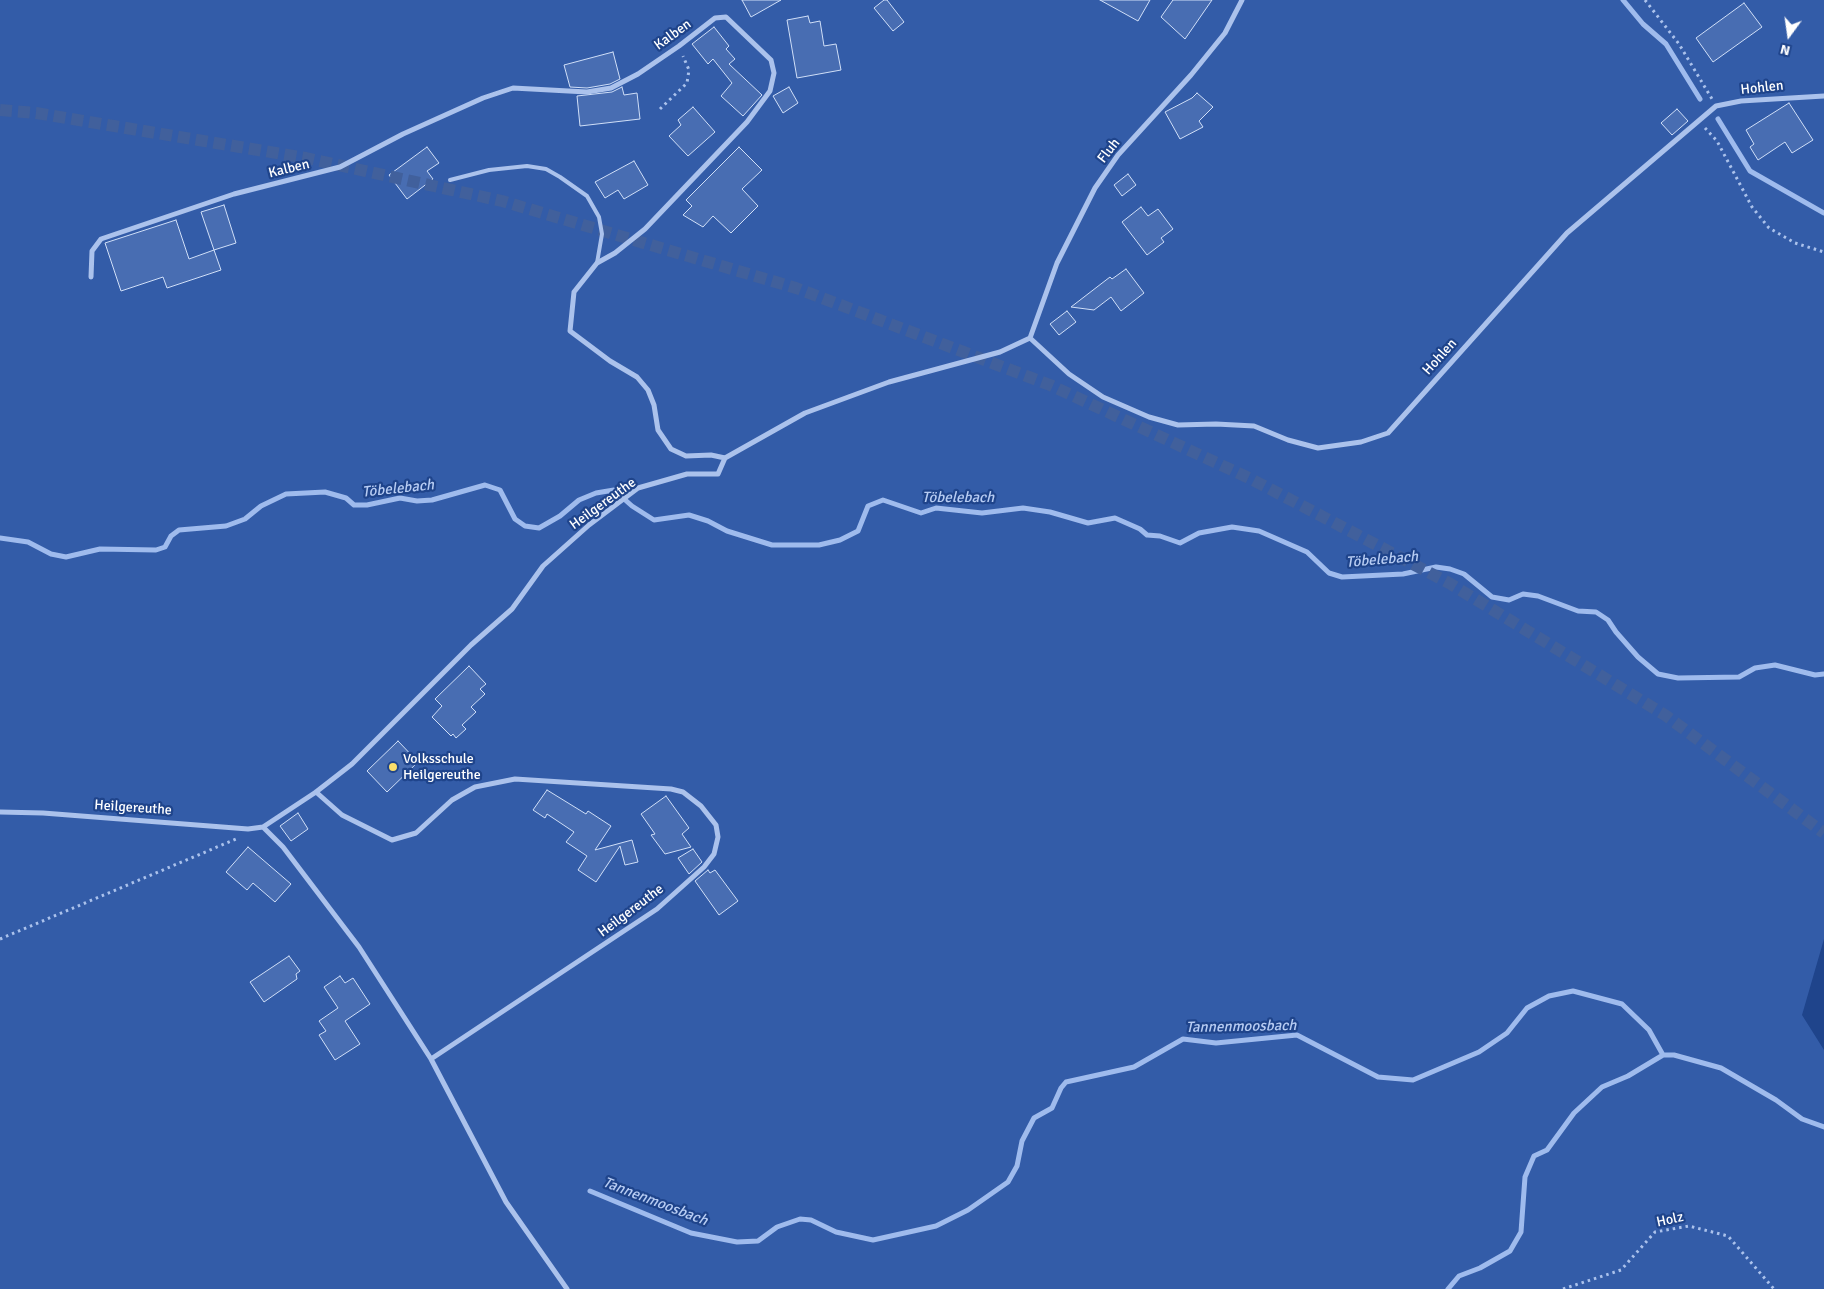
<!DOCTYPE html>
<meta charset="utf-8">
<style>
body{margin:0}
#map{position:relative;width:1824px;height:1289px;overflow:hidden;background:#1f448b;font-family:Signika,sans-serif}
canvas{display:block}
.north{position:absolute;left:1764px;top:10px;width:50px;height:50px;-webkit-text-stroke:4px #1f448b;paint-order:stroke;rotate:194deg;font-size:14px;font-weight:700;line-height:20px;text-align:center;color:#fff}
.north::after{content:'';display:block;margin:auto;width:18px;height:22px;background:#fff;clip-path:polygon(50% 0,100% 100%,50% 72%,0 100%)}
</style>
<div id="map">
<canvas width="1824" height="1289"></canvas>
<div class="north">N</div>
</div>
<script>
const g = document.querySelector('canvas').getContext('2d');
g.lineJoin = 'round';
function fill(path, color) { g.fillStyle = color; g.fill(path, 'evenodd'); }
const toPath = rows => new Path2D(rows.map(r => 'M' + r).join(''));
function stroke(path, color, width, dash) { g.strokeStyle = color; g.lineWidth = width; g.lineCap = dash ? 'butt' : 'round'; g.setLineDash(dash || []); g.stroke(path); }
function drawText(font, color, halo, rows, align = 'center') {
  g.font = font + ' Signika,sans-serif'; g.lineWidth = 4.5; g.setLineDash([]); g.textBaseline = 'middle'; g.strokeStyle = halo; g.fillStyle = color; for (const [text, x, y, turn = 0] of rows) {
    g.save(); g.translate(x, y); g.rotate((+turn || 0) * Math.PI / 180); g.textAlign = isNaN(turn) ? turn : align; if (halo) g.strokeText(text, 0, 0); g.fillText(text, 0, 0); g.restore();
  }
}
const green = toPath([
 [0,0,1824,0,1824,939,1802,1015,1824,1050,1824,1289,0,1289]
]);
const stream = toPath([
 [1623,0,1643,24,1666,44,1700,99],
 [1718,119,1750,171,1824,213],
 [0,538,28,542,51,554,66,557,100,549,156,550,165,547,171,536,179,530,226,526,245,519,261,506,286,494,325,492,346,498,354,505,367,505,400,498,417,501,432,500,485,485,500,490,515,519,525,526,539,528,560,516,579,500,596,493,614,490,632,506,654,520,689,515,708,521,727,531,772,545,819,545,840,540,858,531,868,506,883,500,921,513,936,508,982,513,1023,508,1050,512,1088,523,1115,518,1140,529,1147,535,1160,536,1180,543,1199,533,1232,527,1259,531,1307,552,1329,573,1342,577,1403,574,1436,567,1450,569,1464,574,1492,597,1509,600,1523,594,1538,596,1578,611,1596,612,1608,620,1616,632,1638,657,1658,674,1678,678,1739,677,1755,668,1775,665,1815,675,1824,674],
 [590,1191,691,1233,737,1242,758,1241,777,1227,800,1219,811,1220,836,1232,873,1240,936,1226,968,1210,1008,1182,1017,1166,1022,1141,1034,1118,1052,1108,1061,1088,1066,1082,1134,1067,1183,1039,1216,1043,1297,1035,1378,1077,1413,1080,1479,1052,1507,1033,1527,1008,1549,996,1573,991,1622,1004,1649,1030,1663,1055,1674,1055,1721,1068,1776,1100,1802,1119,1824,1127],
 [1448,1289,1459,1276,1480,1268,1510,1251,1521,1232,1525,1177,1534,1156,1547,1150,1574,1113,1602,1087,1628,1076,1663,1055]
]);
const building = toPath([
 [742,0,781,0,751,17,742,0],
 [884,0,887,0,904,22,893,31,874,8,884,0],
 [1100,0,1150,0,1138,21,1100,0],
 [1173,0,1212,0,1185,39,1161,17,1173,0],
 [1744,3,1762,27,1713,62,1696,38,1744,3],
 [808,16,810,23,820,21,824,46,836,44,841,70,797,78,787,20,808,16],
 [714,27,729,46,726,49,735,59,729,64,762,95,743,116,721,96,732,83,713,59,708,64,692,44,714,27],
 [613,52,620,79,610,84,587,88,570,87,564,65,613,52],
 [622,87,624,95,637,93,640,119,580,126,577,96,612,92,622,87],
 [789,87,798,103,783,113,773,96,789,87],
 [1197,93,1213,107,1199,121,1203,127,1180,139,1165,112,1192,98,1197,93],
 [1789,103,1813,140,1792,153,1785,142,1758,160,1750,147,1754,144,1746,130,1789,103],
 [693,107,715,132,688,156,669,136,681,125,678,120,693,107],
 [1677,109,1688,121,1672,135,1661,123,1677,109],
 [427,147,439,163,427,171,433,179,407,199,389,175,427,147],
 [739,147,762,170,742,189,758,206,731,233,713,216,703,227,683,215,692,206,686,200,739,147],
 [634,161,648,185,624,199,618,190,605,198,595,182,634,161],
 [1128,174,1136,185,1122,196,1114,185,1128,174],
 [224,205,236,243,214,250,201,212,224,205],
 [1141,207,1148,216,1158,209,1173,229,1161,238,1164,242,1147,255,1122,222,1141,207],
 [176,220,189,259,214,250,221,270,167,288,163,277,121,291,105,243,176,220],
 [1126,269,1144,293,1121,311,1111,297,1094,310,1071,307,1110,277,1112,279,1126,269],
 [1067,311,1076,322,1059,335,1050,324,1067,311],
 [469,666,486,684,480,689,485,694,471,707,476,712,462,725,466,729,456,738,453,734,451,736,432,717,442,706,435,699,469,666],
 [398,741,418,762,387,792,367,771,398,741],
 [547,790,586,814,588,811,611,826,595,850,632,840,638,862,625,865,620,846,596,882,578,870,587,856,566,842,574,832,547,814,545,818,533,810,547,790],
 [666,796,689,828,682,834,691,847,665,854,651,835,655,834,641,814,666,796],
 [298,813,308,829,291,841,280,826,298,813],
 [248,847,291,884,275,902,253,883,247,890,226,872,248,847],
 [693,849,702,862,689,874,678,858,693,849],
 [708,870,710,873,715,870,738,901,719,915,695,881,708,870],
 [289,956,300,971,296,974,297,979,264,1002,250,982,289,956],
 [340,976,345,983,353,978,370,1004,345,1021,360,1044,335,1060,319,1035,326,1031,319,1021,338,1008,324,987,340,976]
]);
const primaryTunnel = toPath([
 [0,110,36,113,306,158,502,201,796,288,1050,385,1251,479,1449,583,1665,715,1824,833]
]);
const path = toPath([
 [1645,0,1679,44,1712,99],
 [660,109,687,83,689,70,683,56],
 [1705,128,1717,141,1752,207,1769,228,1795,243,1824,252],
 [0,939,236,839],
 [1563,1289,1621,1270,1655,1232,1689,1226,1728,1236,1774,1289]
]);
const service = toPath([
 [450,180,489,170,527,166,546,169,560,177,587,196,599,217,602,234,597,263]
]);
const minor = toPath([
 [91,277,92,251,101,239,234,194,340,167,403,134,483,98,513,88,587,92,611,88,638,74,679,46,715,18,726,17,771,60,774,73,770,91,747,122,645,229,615,253,597,263,574,292,570,331,610,361,637,377,648,390,654,405,658,430,671,449,686,456,711,455,725,458],
 [1030,338,1069,374,1103,397,1149,417,1178,425,1216,424,1254,426,1288,440,1318,448,1361,442,1388,433,1567,233,1716,106,1741,101,1824,96],
 [1030,338,1057,263,1095,188,1118,155,1191,75,1225,33,1242,0],
 [316,792,342,815,392,840,416,833,452,800,475,787,515,779,671,789,683,792,701,806,716,825,718,837,714,854,704,867,657,909,431,1059],
 [0,812,43,813,248,829,263,827,316,792,352,764,471,645,512,609,543,566,589,525,638,488,687,474,718,474,725,458,805,413,889,382,1000,352,1030,338],
 [263,827,283,847,359,947,431,1059,506,1202,567,1289]
]);
const markers = [
 [393,767,5,"#fade6b"]
];
const streetNames = [
 ["Kalben",673,35,-36],
 ["Hohlen",1762,88,-6],
 ["Fluh",1109,151,-52],
 ["Kalben",289,169,-14],
 ["Hohlen",1440,357,-48],
 ["Heilgereuthe",603,504,-36],
 ["Heilgereuthe",133,808,4],
 ["Heilgereuthe",631,911,-37],
 ["Holz",1670,1220,-12]
];
const poiNames = [
 ["Volksschule",403,759],
 ["Heilgereuthe",403,775]
];
const waterNames = [
 ["Töbelebach",398,489,-6],
 ["Töbelebach",958,498],
 ["Töbelebach",1382,560,-5],
 ["Tannenmoosbach",1241,1027,-1],
 ["Tannenmoosbach",655,1202,21]
];
fill(green, '#335ca8');
stroke(stream, '#9fbbed', 5);
fill(building, '#486db2');
stroke(building, '#d0dff8', 1);
stroke(primaryTunnel, '#41609c', 12, [12, 6]);
stroke(path, '#abc2ec', 3, [2.5, 4]);
stroke(service, '#abc2ec', 4);
stroke(minor, '#abc2ec', 5);
for (const [x, y, r, color] of markers) { const dot = new Path2D(); dot.arc(x, y, r, 0, 2 * Math.PI); g.fillStyle = color; g.fill(dot); stroke(dot, '#1f448b', 2); }
drawText('14px', '#fff', '#1f448b', streetNames);
drawText('14px', '#fff', '#1f448b', poiNames, 'left');
drawText('italic 15px', '#b7ccf3', '#1f448b', waterNames);
</script>
